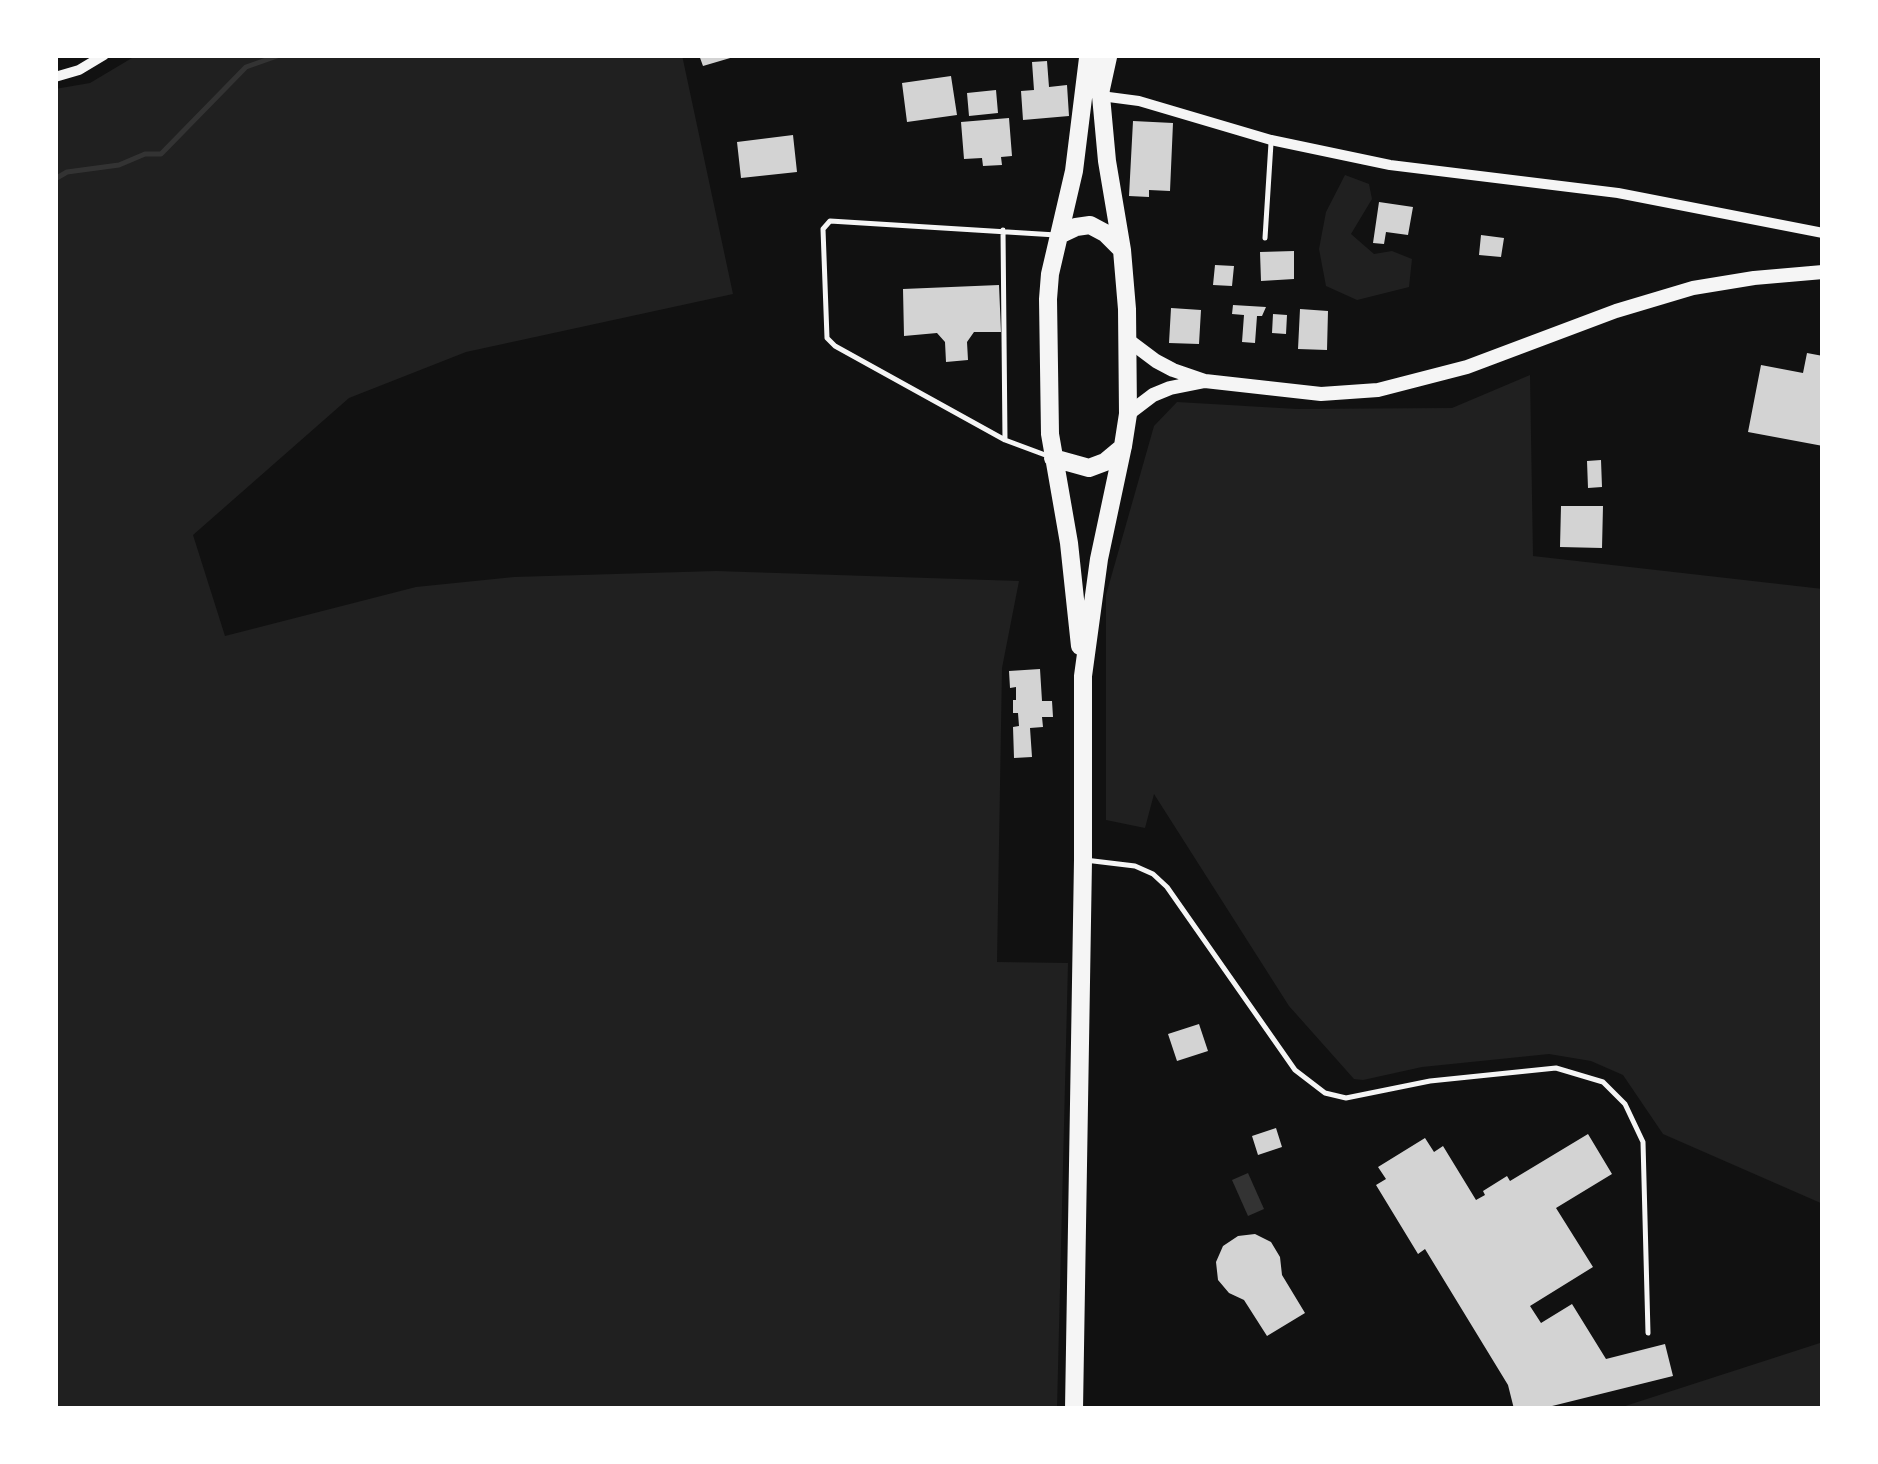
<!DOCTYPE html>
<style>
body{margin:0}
#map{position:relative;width:1878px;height:1464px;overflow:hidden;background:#111;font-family:Arial,sans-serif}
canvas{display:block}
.frame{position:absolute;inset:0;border:58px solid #fff;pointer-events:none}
</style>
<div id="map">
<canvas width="1878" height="1464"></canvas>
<div class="frame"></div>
</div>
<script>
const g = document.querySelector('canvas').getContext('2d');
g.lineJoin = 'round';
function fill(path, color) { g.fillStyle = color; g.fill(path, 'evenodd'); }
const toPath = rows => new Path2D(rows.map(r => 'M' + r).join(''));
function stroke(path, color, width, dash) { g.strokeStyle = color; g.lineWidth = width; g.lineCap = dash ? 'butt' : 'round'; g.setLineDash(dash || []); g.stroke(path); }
const green = toPath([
 [137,55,682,55,733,294,466,352,349,398,193,535,225,636,416,587,514,577,716,571,1019,581,1002,668,997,962,1068,963,1057,1409,55,1409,55,89,90,83],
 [1345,175,1369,184,1372,199,1351,234,1374,254,1392,251,1412,259,1409,287,1357,300,1326,286,1319,249,1326,212],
 [1530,375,1533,556,1823,589,1823,1204,1663,1134,1623,1075,1591,1061,1549,1054,1422,1067,1363,1080,1354,1079,1289,1006,1154,794,1145,828,1106,820,1106,595,1154,426,1177,402,1297,409,1452,408],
 [1823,1342,1823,1409,1616,1409]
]);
const water = toPath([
 [1248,1173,1264,1209,1248,1216,1232,1180]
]);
const stream = toPath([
 [55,179,67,172,119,165,145,154,161,154,246,67,280,55]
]);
const building = toPath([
 [699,55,737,55,737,56,703,66],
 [1047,61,1049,87,1067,85,1069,116,1023,120,1021,91,1034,90,1032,62],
 [951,76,957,115,907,122,902,83],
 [996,90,998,113,969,116,967,93],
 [1009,118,1012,156,1001,157,1002,165,983,166,982,158,964,159,961,122],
 [1133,121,1173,123,1170,191,1149,190,1149,197,1129,196],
 [793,135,797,172,741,178,737,142],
 [1379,202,1413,207,1408,235,1386,232,1384,244,1373,243],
 [1481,235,1504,238,1501,257,1479,255],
 [1294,251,1294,279,1261,281,1260,252],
 [1215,265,1234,266,1232,286,1213,285],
 [999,285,1001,332,974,332,967,342,968,360,946,362,945,342,937,333,904,336,903,289],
 [1233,305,1266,307,1262,316,1257,316,1255,343,1242,342,1244,315,1232,314],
 [1171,308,1201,310,1199,344,1169,343],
 [1300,309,1328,311,1327,350,1298,349],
 [1273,314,1287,315,1286,334,1272,333],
 [1807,353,1823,356,1823,446,1748,432,1761,365,1803,373],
 [1601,460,1602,487,1588,488,1587,461],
 [1561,506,1603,506,1602,548,1560,547],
 [1040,669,1042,701,1052,701,1053,717,1042,717,1043,727,1030,728,1032,757,1014,758,1013,727,1019,726,1018,713,1013,713,1013,700,1016,700,1016,687,1010,688,1009,671],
 [1199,1024,1208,1051,1177,1061,1168,1034],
 [1276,1128,1282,1147,1258,1155,1252,1136],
 [1588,1134,1612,1174,1556,1208,1593,1267,1530,1306,1541,1323,1572,1304,1606,1359,1665,1344,1673,1376,1540,1409,1514,1409,1508,1385,1425,1249,1418,1254,1376,1185,1386,1179,1378,1167,1425,1138,1434,1152,1443,1146,1476,1200,1485,1195,1483,1191,1507,1176,1510,1181],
 [1255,1234,1271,1242,1280,1257,1282,1275,1305,1313,1267,1336,1244,1300,1229,1293,1218,1280,1216,1262,1223,1246,1238,1236]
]);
const service = toPath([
 [1003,230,1005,440],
 [1265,238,1271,143],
 [1048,456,1005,440,835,346,827,338,823,229,830,221,1056,235],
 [1085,860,1135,866,1153,874,1167,887,1295,1070,1325,1093,1346,1098,1430,1081,1556,1068,1603,1082,1625,1104,1643,1142,1648,1333]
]);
const minor = toPath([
 [55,77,79,70,104,55],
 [1101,96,1139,101,1271,140,1390,165,1618,193,1823,233]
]);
const tertiary = toPath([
 [1128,340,1156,361,1173,370,1205,381,1321,394,1378,390,1467,367,1616,311,1693,288,1754,278,1823,272],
 [1128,414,1153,395,1170,388,1205,381]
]);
const secondary = toPath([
 [1101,96,1110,55]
]);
const trunk = toPath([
 [1059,235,1076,227,1090,225,1105,233,1121,249],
 [1053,458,1089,468,1105,462,1123,447],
 [1080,646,1069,543,1050,434,1048,299,1050,274,1074,171,1088,58],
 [1074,1409,1083,860,1083,676,1099,559,1123,446,1128,414,1127,309,1122,250,1107,161,1101,96,1093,55]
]);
fill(green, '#202020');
fill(water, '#333');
stroke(stream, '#333', 5);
fill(building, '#d3d3d3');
stroke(service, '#f5f5f5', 5);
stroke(minor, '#f5f5f5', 10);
stroke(tertiary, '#f5f5f5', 14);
stroke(secondary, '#f5f5f5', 15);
stroke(trunk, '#f5f5f5', 18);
</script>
